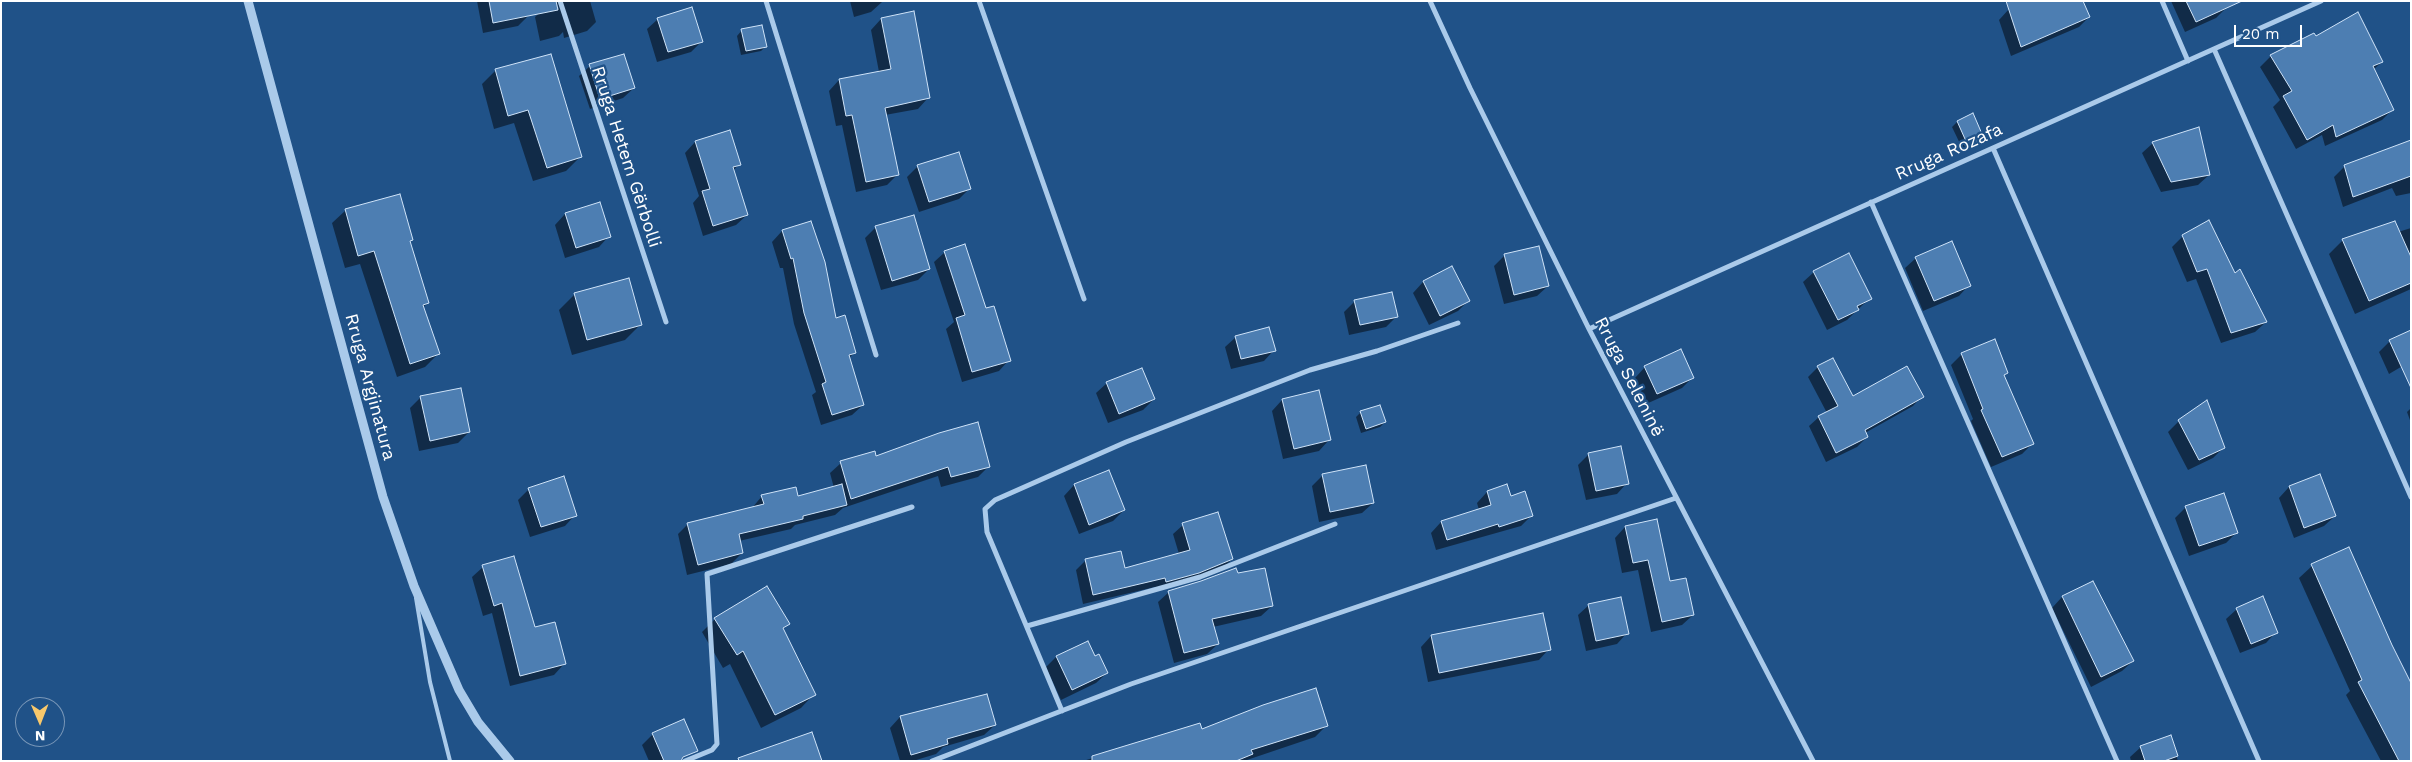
<!DOCTYPE html>
<meta charset="utf-8">
<style>
body{margin:0}
#map{position:relative;width:2412px;height:762px;overflow:hidden;background:#205288;font-family:"Work Sans",sans-serif}
canvas{display:block}
.frame{position:absolute;inset:0;border:2px solid #fff;pointer-events:none}
.north{position:absolute;left:15px;top:697px;width:50px;height:50px;box-sizing:border-box;background:#205288;border:1px solid #7997b8;border-radius:50%;rotate:179deg;font-size:14px;font-weight:700;line-height:20px;text-align:center;color:#fff}
.north::after{content:'';display:block;margin:auto;width:18px;height:22px;background:#f8c86b;clip-path:polygon(50% 0,100% 100%,50% 72%,0 100%)}
.scale{position:absolute;left:2234px;top:25px;width:68px;height:22px;box-sizing:border-box;border:2px solid #fff;border-top:0;padding-left:6px;font-size:15px;line-height:18px;white-space:nowrap;color:#fff;-webkit-text-stroke:4px #205288;paint-order:stroke}
</style>
<div id="map">
<canvas width="2412" height="762"></canvas>
<div class="frame"></div>
<div class="north">N</div>
<div class="scale">20 m</div>
</div>
<script>
const g = document.querySelector('canvas').getContext('2d');
g.lineJoin = 'round';
function fill(path, color) { g.fillStyle = color; g.fill(path, 'evenodd'); }
const toPath = rows => new Path2D(rows.map(r => 'M' + r).join(''));
function stroke(path, color, width, dash) { g.strokeStyle = color; g.lineWidth = width; g.lineCap = dash ? 'butt' : 'round'; g.setLineDash(dash || []); g.stroke(path); }
function drawText(font, color, halo, rows, align = 'center') {
  g.font = font + ' "Work Sans",sans-serif'; g.lineWidth = 4.5; g.setLineDash([]); g.textBaseline = 'middle'; g.strokeStyle = halo; g.fillStyle = color; for (const [text, x, y, turn = 0] of rows) {
    g.save(); g.translate(x, y); g.rotate((+turn || 0) * Math.PI / 180); g.textAlign = isNaN(turn) ? turn : align; if (halo) g.strokeText(text, 0, 0); g.fillText(text, 0, 0); g.restore();
  }
}
const shadow = toPath([
 [477,1,526,1,529,15,518,26,483,33],
 [556,1,590,1,596,22,587,31,564,38,563,32,559,36,540,41,535,17,540,12,559,9],
 [850,1,882,1,882,2,871,12,854,17],
 [2171,1,2223,1,2226,8,2216,18,2185,32],
 [2009,9,2089,17,2079,27,2011,56,1999,20],
 [658,19,702,41,691,52,657,62,647,29],
 [881,19,928,98,918,109,885,115,898,174,887,185,856,192,842,125,836,126,829,91,839,80,879,72,871,30],
 [742,30,766,46,761,51,741,55,737,36],
 [2315,38,2382,62,2373,70,2393,109,2382,120,2325,146,2322,135,2296,149,2273,107,2280,100,2260,67,2271,56],
 [590,66,634,88,623,98,590,109,579,76],
 [496,70,580,157,566,171,533,181,514,123,494,129,482,84],
 [1957,122,1983,141,1978,146,1964,152,1952,127],
 [2411,141,2411,193,2396,196,2392,188,2343,207,2334,177,2345,166],
 [695,142,739,164,733,171,747,215,736,225,703,236,693,203,699,196,685,153],
 [2153,143,2209,175,2198,185,2161,192,2142,153],
 [918,166,970,188,959,199,919,212,907,177],
 [346,210,411,240,409,243,428,303,422,308,438,354,425,367,397,377,360,264,345,268,332,223],
 [565,214,609,236,599,247,565,258,555,225],
 [810,222,835,320,855,352,849,358,863,405,852,415,821,425,812,395,816,392,794,324,783,268,780,268,772,242,782,231],
 [2208,222,2234,275,2266,322,2255,332,2221,343,2196,279,2187,282,2172,247,2183,236],
 [876,227,929,269,918,280,881,290,865,238],
 [2411,228,2411,289,2355,314,2329,254,2343,240,2398,232],
 [945,252,986,310,1009,360,999,371,962,382,946,329,954,322,934,262],
 [1505,255,1548,286,1537,296,1504,304,1494,266],
 [1916,258,1969,285,1959,296,1923,311,1905,268],
 [1452,268,1468,301,1458,311,1429,325,1413,293,1423,282],
 [1814,272,1870,298,1847,320,1827,330,1803,282],
 [575,294,641,324,625,340,572,355,559,310],
 [1355,301,1396,317,1386,327,1349,335,1344,312],
 [1236,337,1274,350,1264,361,1231,369,1225,347],
 [2390,341,2411,361,2389,374,2379,352],
 [1962,354,2007,373,2003,376,2032,444,2022,454,1991,467,1971,421,1973,419,1951,365],
 [1645,367,1693,377,1682,388,1646,404,1635,378],
 [1818,367,1853,397,1922,396,1913,406,1865,433,1867,437,1857,447,1826,462,1809,426,1819,417,1827,413,1808,377],
 [1107,383,1154,399,1143,410,1108,423,1096,393],
 [1318,392,1329,440,1319,451,1283,459,1272,411,1282,400],
 [421,397,469,432,458,443,419,451,410,408],
 [2207,402,2224,447,2213,458,2188,470,2168,432,2179,421],
 [2411,408,2411,423,2407,412],
 [1361,412,1385,422,1380,427,1361,433,1356,417],
 [1589,454,1627,483,1617,494,1586,500,1578,465],
 [876,458,989,466,978,477,941,487,938,476,843,508,835,515,795,525,791,529,739,541,742,553,731,564,687,575,678,534,688,524,752,508,762,496,797,498,834,488,830,473,841,463],
 [1109,472,1124,510,1113,521,1079,534,1064,496,1074,485],
 [1323,475,1373,503,1362,513,1319,522,1312,486],
 [1506,486,1510,497,1532,515,1521,526,1436,550,1431,533,1441,522,1479,510,1477,503,1487,492],
 [2289,487,2335,516,2324,526,2294,538,2279,498],
 [529,489,575,515,565,526,530,537,518,500],
 [2186,507,2237,532,2226,543,2189,556,2175,518],
 [1183,525,1232,559,1222,569,1156,591,1155,587,1083,604,1076,570,1086,560,1124,570,1179,554,1173,534],
 [1625,527,1693,615,1682,625,1651,632,1638,570,1622,573,1615,538],
 [2349,548,2411,761,2381,761,2346,695,2350,691,2299,578,2312,566],
 [483,567,564,664,554,675,510,686,492,613,483,616,472,577],
 [1237,575,1272,606,1261,616,1213,627,1218,644,1207,654,1174,663,1158,602,1169,592],
 [2093,583,2133,661,2122,671,2091,687,2052,608,2062,597],
 [1589,605,1627,633,1617,644,1586,651,1578,615],
 [2237,609,2276,632,2266,643,2240,653,2226,619],
 [1542,614,1549,649,1539,660,1428,682,1421,647,1431,636],
 [715,619,788,624,782,630,814,694,801,708,761,728,730,664,723,668,702,632],
 [1087,642,1094,657,1107,673,1096,683,1061,700,1046,667,1056,657],
 [986,696,995,725,984,735,943,747,936,754,913,761,900,761,890,728,900,717],
 [1199,725,1201,730,1327,725,1315,737,1244,761,1083,761],
 [653,734,695,748,679,761,649,761,642,745],
 [2170,737,2178,761,2131,761,2130,757,2141,747]
]);
const building = toPath([
 [489,1,556,1,558,10,493,23,489,1],
 [2006,1,2083,1,2090,17,2021,47,2006,1],
 [2186,1,2242,1,2196,22,2186,1],
 [692,7,703,42,668,52,657,18,692,7],
 [914,11,930,98,885,108,899,175,866,182,852,115,846,116,839,79,891,69,881,18,914,11],
 [2358,12,2383,62,2373,66,2394,110,2336,137,2333,125,2307,140,2283,96,2292,91,2270,55,2314,33,2316,36,2358,12],
 [762,25,767,47,746,51,741,29,762,25],
 [551,54,582,157,547,168,528,110,508,116,495,69,551,54],
 [624,54,635,88,600,99,589,64,624,54],
 [1973,113,1985,141,1969,148,1957,121,1973,113],
 [2199,127,2210,175,2171,182,2152,142,2199,127],
 [730,130,741,165,733,167,748,215,713,226,702,191,710,189,695,141,730,130],
 [2411,140,2411,176,2353,197,2344,165,2411,140],
 [959,152,971,189,929,202,917,165,959,152],
 [400,194,413,240,410,241,429,303,423,305,440,354,410,364,374,251,358,256,345,209,400,194],
 [600,202,611,237,576,248,565,213,600,202],
 [914,215,930,269,892,281,875,226,914,215],
 [2209,220,2235,273,2240,269,2267,322,2231,333,2207,269,2197,272,2182,235,2209,220],
 [811,221,825,262,836,318,845,315,856,353,849,355,864,405,832,415,822,384,826,382,804,313,793,258,791,259,782,230,811,221],
 [2395,221,2411,257,2411,283,2369,301,2342,239,2395,221],
 [1952,241,1971,286,1934,301,1915,257,1952,241],
 [965,244,986,308,994,306,1011,361,972,372,956,318,965,315,944,251,965,244],
 [1539,246,1549,286,1514,295,1504,254,1539,246],
 [1849,253,1872,299,1857,306,1859,310,1838,320,1813,271,1849,253],
 [1452,266,1470,301,1440,316,1423,281,1452,266],
 [629,278,642,325,587,340,574,293,629,278],
 [1392,292,1398,317,1360,325,1354,300,1392,292],
 [1269,327,1276,351,1241,359,1235,336,1269,327],
 [2411,330,2411,388,2389,340,2411,330],
 [1995,339,2008,373,2004,375,2034,444,2002,457,1981,410,1983,409,1961,353,1995,339],
 [1681,349,1694,378,1657,394,1644,366,1681,349],
 [1833,358,1853,396,1907,366,1924,397,1865,430,1868,437,1836,453,1818,416,1838,406,1817,366,1833,358],
 [1142,368,1155,399,1119,414,1106,382,1142,368],
 [461,388,470,432,430,441,420,396,461,388],
 [1319,390,1331,440,1294,449,1282,399,1319,390],
 [2207,400,2225,448,2199,460,2178,420,2207,400],
 [1380,405,1386,422,1366,429,1360,411,1380,405],
 [978,422,990,467,951,477,948,467,851,499,840,461,875,451,876,456,939,433,978,422],
 [1621,446,1629,484,1596,491,1588,453,1621,446],
 [1366,465,1374,503,1330,512,1322,474,1366,465],
 [1109,470,1125,510,1089,525,1074,484,1109,470],
 [2320,474,2336,516,2304,528,2289,486,2320,474],
 [564,476,577,516,541,527,528,488,564,476],
 [842,484,847,505,803,516,803,519,739,534,743,553,698,565,687,523,764,504,761,495,796,487,798,496,842,484],
 [1507,484,1511,496,1525,491,1533,516,1499,527,1498,524,1447,540,1441,521,1491,505,1487,491,1507,484],
 [2224,493,2238,533,2199,546,2185,506,2224,493],
 [1218,512,1233,559,1199,573,1166,582,1165,578,1093,595,1085,559,1121,551,1125,568,1190,550,1182,523,1218,512],
 [1657,519,1670,581,1686,578,1694,615,1662,622,1648,560,1633,563,1625,526,1657,519],
 [2349,547,2392,645,2411,683,2411,761,2399,761,2358,682,2362,680,2311,564,2349,547],
 [514,556,535,627,555,622,566,664,520,676,502,603,494,606,482,565,514,556],
 [1236,568,1238,573,1265,568,1273,606,1212,619,1219,644,1184,653,1168,591,1201,581,1236,568],
 [2093,581,2134,661,2101,677,2062,596,2093,581],
 [767,586,790,624,783,628,816,695,775,715,743,651,737,655,714,618,767,586],
 [2263,596,2278,633,2251,644,2236,608,2263,596],
 [1621,597,1629,634,1596,641,1588,604,1621,597],
 [1543,613,1551,650,1439,673,1431,635,1543,613],
 [1088,641,1095,656,1099,654,1108,673,1072,690,1056,656,1088,641],
 [1316,688,1328,726,1251,750,1253,754,1236,761,1092,761,1092,756,1200,723,1202,729,1263,705,1316,688],
 [987,694,996,725,947,739,948,744,911,755,900,716,987,694],
 [684,719,698,751,683,757,681,761,664,761,652,733,684,719],
 [812,732,822,761,739,761,738,758,812,732],
 [2171,735,2178,756,2164,761,2145,761,2140,746,2171,735]
]);
const service = toPath([
 [416,598,430,682,450,761]
]);
const minor = toPath([
 [560,1,666,322],
 [766,1,876,355],
 [979,1,1084,299],
 [1430,1,1470,88,1589,329,1813,761],
 [2162,1,2188,61],
 [2214,49,2411,497],
 [1993,148,2259,761],
 [1871,202,2117,761],
 [1589,329,2321,1],
 [1027,626,1200,577,1335,524],
 [1062,711,987,532,985,509,995,500,1126,442,1233,400,1310,370,1377,351,1458,323],
 [685,761,712,750,717,744,707,574,912,507],
 [932,761,1131,684,1676,498]
]);
const tertiary = toPath([
 [248,1,383,497,414,586,459,690,478,722,510,761]
]);
const streetNames = [
 ["Rruga Rozafa",1949,152,-24],
 ["Rruga Hetem Gërbolli",626,157,72],
 ["Rruga Seleninë",1629,377,63],
 ["Rruga Argjinatura",370,387,75]
];
fill(shadow, '#0007');
fill(building, '#4d7eb2');
stroke(building, '#cfe3f8', 1);
stroke(service, '#aacaea', 4);
stroke(minor, '#aacaea', 5);
stroke(tertiary, '#aacaea', 9);
drawText('18px', '#fff', '#205288', streetNames);
</script>
